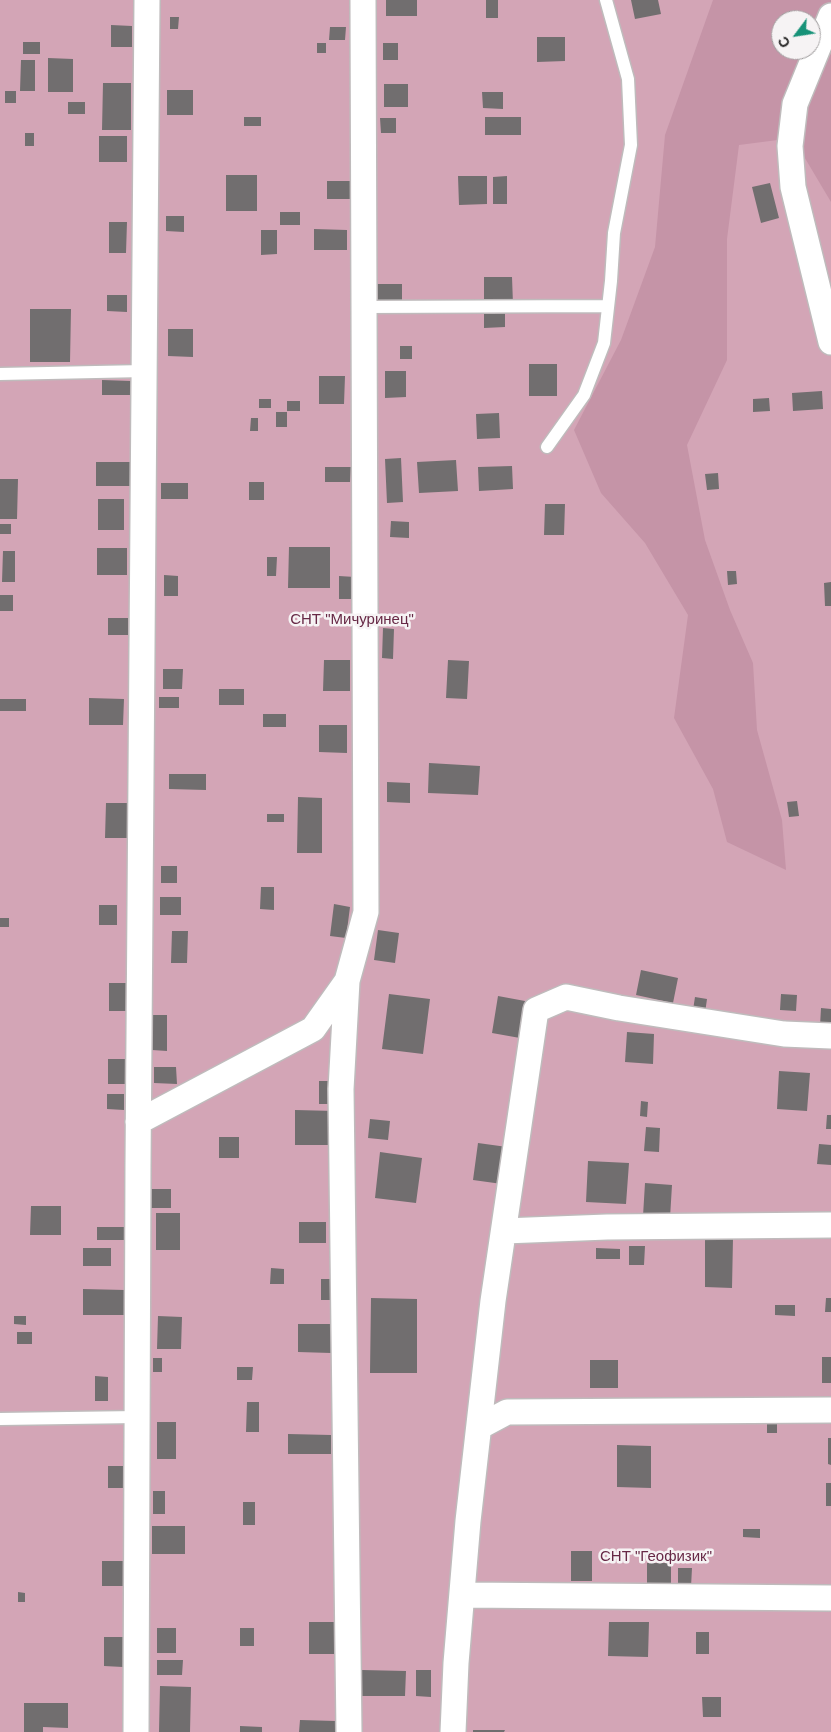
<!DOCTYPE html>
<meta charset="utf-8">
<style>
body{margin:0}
#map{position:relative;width:831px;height:1732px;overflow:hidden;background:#e9e5e7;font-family:Helvetica,sans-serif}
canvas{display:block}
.north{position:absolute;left:771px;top:10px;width:50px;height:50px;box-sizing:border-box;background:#f6f3f4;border:1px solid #a29fa0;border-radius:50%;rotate:239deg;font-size:14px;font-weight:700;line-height:20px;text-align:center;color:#232222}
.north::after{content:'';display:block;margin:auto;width:18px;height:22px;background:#179278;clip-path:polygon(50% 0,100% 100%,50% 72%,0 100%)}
</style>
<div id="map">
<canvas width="831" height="1732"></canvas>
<div class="north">С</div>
</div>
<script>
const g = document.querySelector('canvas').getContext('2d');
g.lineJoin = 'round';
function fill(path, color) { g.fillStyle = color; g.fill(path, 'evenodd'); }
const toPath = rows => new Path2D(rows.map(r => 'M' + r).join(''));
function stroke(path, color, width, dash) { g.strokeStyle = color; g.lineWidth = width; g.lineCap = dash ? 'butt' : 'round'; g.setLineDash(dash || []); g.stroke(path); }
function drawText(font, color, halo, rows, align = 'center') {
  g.font = font + ' Helvetica,sans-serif'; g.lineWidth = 5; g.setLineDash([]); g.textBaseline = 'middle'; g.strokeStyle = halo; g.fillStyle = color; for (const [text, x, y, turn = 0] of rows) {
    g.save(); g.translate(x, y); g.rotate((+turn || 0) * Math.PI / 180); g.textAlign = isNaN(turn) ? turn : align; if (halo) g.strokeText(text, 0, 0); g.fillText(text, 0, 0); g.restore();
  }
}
const green = toPath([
 [0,0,831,0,831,1732,0,1732],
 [781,20,811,20,811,50,781,50]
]);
const forest = toPath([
 [713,0,831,0,831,202,793,138,739,145,727,239,727,360,687,445,705,540,730,610,753,663,757,730,782,820,786,870,727,842,713,789,674,718,688,615,645,543,601,493,574,430,621,340,655,247,665,135],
 [781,20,811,20,811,50,781,50]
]);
const building = toPath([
 [386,0,417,0,417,16,386,16],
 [486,0,498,0,498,18,486,18],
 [631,0,658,0,661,14,635,19],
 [170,17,179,17,178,29,170,29],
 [111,25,132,26,132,47,111,47],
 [330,27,346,27,345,40,329,40],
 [537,37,565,37,565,61,537,62],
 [23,42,40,42,40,54,23,54],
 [317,43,326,43,326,53,317,53],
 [383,43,398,43,398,60,383,60],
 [48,58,73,59,73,92,48,92],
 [21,60,35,60,35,91,20,91],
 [103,83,131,83,131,130,102,130],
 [384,84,408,84,408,107,384,107],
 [167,90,193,90,193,115,167,115],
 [5,91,16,91,16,103,5,103],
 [482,92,503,92,503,109,483,108],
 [68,102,85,102,85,114,68,114],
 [244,117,261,117,261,126,244,126],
 [485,117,521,117,521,135,485,135],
 [380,118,396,118,396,133,381,133],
 [25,133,34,133,34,146,25,146],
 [99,136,127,136,127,162,99,162],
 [226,175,257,175,257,211,226,211],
 [458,176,487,176,487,204,459,205],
 [507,176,507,204,493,204,493,177],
 [327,181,352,181,352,199,327,199],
 [770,183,779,218,761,223,752,187],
 [280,212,300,212,300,225,280,225],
 [166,216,184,216,184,232,166,231],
 [109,222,127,222,126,253,109,253],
 [314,229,347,230,347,250,314,250],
 [261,230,277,230,277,254,261,255],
 [484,277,512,277,513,304,484,304],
 [377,284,402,284,402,304,378,304],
 [107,295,127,295,127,312,107,311],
 [30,309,71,309,70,362,30,362],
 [484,313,505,313,505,327,484,328],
 [168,329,193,329,193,357,168,356],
 [400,346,412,346,412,359,400,359],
 [529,364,557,364,557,396,529,396],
 [385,371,406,371,406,397,385,398],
 [319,376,345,376,344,404,319,404],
 [102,380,131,381,131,395,102,395],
 [822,391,823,409,793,411,792,393],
 [769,398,770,411,753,412,753,399],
 [259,399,271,399,271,408,259,408],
 [287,401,300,401,300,411,287,411],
 [276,412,287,412,287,427,276,427],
 [499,413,500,438,477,439,476,414],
 [251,418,258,418,258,431,250,431],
 [401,458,403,502,387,503,385,459],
 [456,460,458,491,419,493,417,462],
 [96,462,134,462,134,486,96,486],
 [512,466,513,489,479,491,478,467],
 [325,467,351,467,350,482,325,482],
 [718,473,719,489,707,490,705,474],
 [0,479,18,479,17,519,0,519],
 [249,482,264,482,264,500,249,500],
 [161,483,188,483,188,499,161,499],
 [98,499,124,499,124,530,98,530],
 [545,504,565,504,564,535,544,535],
 [391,521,409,522,409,538,390,537],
 [0,524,11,524,11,534,0,534],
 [289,547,330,547,330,588,288,588],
 [97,548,127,548,127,575,97,575],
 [3,551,15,551,15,582,2,582],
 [267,557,277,557,276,576,267,576],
 [727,571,736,571,737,584,728,585],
 [164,575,178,576,178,596,164,596],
 [339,576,355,577,355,599,339,599],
 [831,582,831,606,825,606,824,583],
 [0,595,13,595,13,611,0,611],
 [108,618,128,618,128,635,108,635],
 [383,628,394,629,393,659,382,658],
 [324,660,350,660,350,691,323,691],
 [448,660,469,661,467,699,446,698],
 [163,669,183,669,182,689,163,689],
 [219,689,244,689,244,705,219,705],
 [159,697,179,697,179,708,159,708],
 [89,698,124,699,123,725,89,725],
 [0,699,26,699,26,711,0,711],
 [263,714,286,714,286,727,263,727],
 [319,725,347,725,347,753,319,752],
 [429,763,480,766,478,795,428,793],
 [169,774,206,774,206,790,169,789],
 [387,782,410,783,410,803,387,802],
 [298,797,322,798,322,853,297,853],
 [797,801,799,816,789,817,787,802],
 [106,803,127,803,127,838,105,838],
 [267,814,284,814,284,822,267,822],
 [161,866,177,866,177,883,161,883],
 [261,887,274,887,274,910,260,909],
 [160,897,181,897,181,915,160,915],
 [334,904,350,907,346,938,330,936],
 [99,905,117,905,117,925,99,925],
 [0,918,9,918,9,927,0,927],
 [378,930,399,933,395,963,374,960],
 [172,931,188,931,187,963,171,963],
 [641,970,678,978,673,1003,636,995],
 [109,983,128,983,128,1011,109,1011],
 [389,994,430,999,423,1054,382,1049],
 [781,994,797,995,796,1011,780,1010],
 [498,996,525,1001,520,1038,492,1033],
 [695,997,707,999,705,1013,693,1010],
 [821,1008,831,1009,831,1027,820,1026],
 [152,1015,167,1015,167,1051,152,1050],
 [627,1032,654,1034,653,1064,625,1062],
 [108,1059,126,1059,125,1084,108,1084],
 [154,1067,176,1067,177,1084,154,1083],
 [779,1071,810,1073,807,1111,777,1109],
 [319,1081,333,1081,333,1104,319,1104],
 [107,1094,124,1094,124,1110,107,1109],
 [641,1101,648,1102,647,1117,640,1116],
 [295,1110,335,1111,335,1145,295,1145],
 [827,1115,831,1115,831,1129,826,1129],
 [370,1119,390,1121,388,1140,368,1138],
 [646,1127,660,1128,659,1152,644,1151],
 [219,1137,239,1137,239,1158,219,1158],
 [478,1143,507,1147,502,1184,473,1180],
 [819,1144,831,1145,831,1165,817,1164],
 [380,1152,422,1158,416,1203,375,1198],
 [588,1161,629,1163,626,1204,586,1202],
 [645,1183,672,1185,670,1218,643,1216],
 [151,1189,171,1189,171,1208,151,1208],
 [31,1206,61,1206,61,1235,30,1235],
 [156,1213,180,1213,180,1250,156,1250],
 [299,1222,326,1222,326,1243,299,1243],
 [97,1227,130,1227,129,1240,97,1240],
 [705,1238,733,1238,732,1288,705,1287],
 [629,1246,645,1246,644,1265,629,1265],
 [83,1248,111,1248,111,1266,83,1266],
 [596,1248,620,1249,620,1259,596,1259],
 [271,1268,284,1269,284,1284,270,1284],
 [321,1279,338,1279,338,1300,321,1300],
 [83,1289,125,1290,125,1315,83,1315],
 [371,1298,417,1299,417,1373,370,1373],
 [826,1298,831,1298,831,1312,825,1312],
 [775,1305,795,1305,795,1316,775,1315],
 [14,1316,26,1316,26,1325,14,1324],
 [158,1316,182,1317,181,1349,157,1349],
 [298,1324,331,1324,331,1353,298,1352],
 [17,1332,32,1332,32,1344,17,1344],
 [822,1357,831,1357,831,1383,822,1383],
 [153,1358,162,1358,162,1372,153,1372],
 [590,1360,618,1360,618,1388,590,1388],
 [237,1367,253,1367,252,1380,237,1380],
 [95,1376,108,1377,108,1401,95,1401],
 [247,1402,259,1402,259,1432,246,1432],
 [767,1416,777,1416,777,1433,767,1433],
 [157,1422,176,1422,176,1459,157,1459],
 [288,1434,331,1435,331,1454,288,1454],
 [828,1438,831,1438,831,1465,828,1464],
 [617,1445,651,1446,651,1488,617,1487],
 [108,1466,129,1466,129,1488,108,1488],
 [826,1483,831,1483,831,1506,826,1506],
 [153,1491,165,1491,165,1514,153,1514],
 [243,1502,255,1502,255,1525,243,1525],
 [152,1526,185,1526,185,1554,152,1554],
 [743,1529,760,1529,760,1538,743,1537],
 [571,1551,592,1551,592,1581,571,1581],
 [102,1561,128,1561,128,1586,102,1586],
 [647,1563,671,1563,671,1583,647,1583],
 [678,1568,692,1568,691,1587,678,1587],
 [18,1592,25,1593,25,1602,18,1602],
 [309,1622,335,1622,335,1654,309,1654],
 [609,1622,649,1622,648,1657,608,1656],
 [157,1628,176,1628,176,1653,157,1653],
 [240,1628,254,1628,254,1646,240,1646],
 [696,1632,709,1632,709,1654,696,1654],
 [104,1637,123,1637,123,1667,104,1666],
 [157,1660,183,1660,182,1675,157,1675],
 [362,1670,406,1671,405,1696,362,1696],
 [416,1670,431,1670,431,1697,416,1696],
 [160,1686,191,1687,190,1732,159,1732],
 [702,1697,721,1697,721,1717,703,1717],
 [24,1703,68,1703,68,1728,43,1727,43,1732,24,1732],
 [300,1720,336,1721,336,1732,299,1732],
 [240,1726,262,1727,262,1732,240,1732],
 [473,1730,505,1730,504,1732,473,1732]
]);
const service = toPath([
 [364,307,608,306],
 [0,374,144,371],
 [547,447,584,395,604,343,611,281,614,233,631,145,628,79,606,0],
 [0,1419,137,1417]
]);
const minor = toPath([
 [831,16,795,104,790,146,793,187,831,342],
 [347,981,341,1089,349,1732],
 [138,1122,313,1029,347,981,366,912,363,0],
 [504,1231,607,1227,831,1225],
 [479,1427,507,1412,831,1410],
 [462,1595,831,1598],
 [136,1732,138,1164,147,0],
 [453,1732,456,1663,468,1521,493,1301,536,1010,566,997,619,1008,784,1034,831,1036]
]);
const parkNames = [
 ["СНТ \"Мичуринец\"",352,620],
 ["СНТ \"Геофизик\"",656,1557]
];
fill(green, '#d3a5b6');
fill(forest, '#c594a7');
fill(building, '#716e6f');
stroke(service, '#bfbbbc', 15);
stroke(minor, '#bfbbbc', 28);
stroke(service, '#fff', 12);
stroke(minor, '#fff', 25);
drawText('15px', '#672946', '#f6f3f4', parkNames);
</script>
